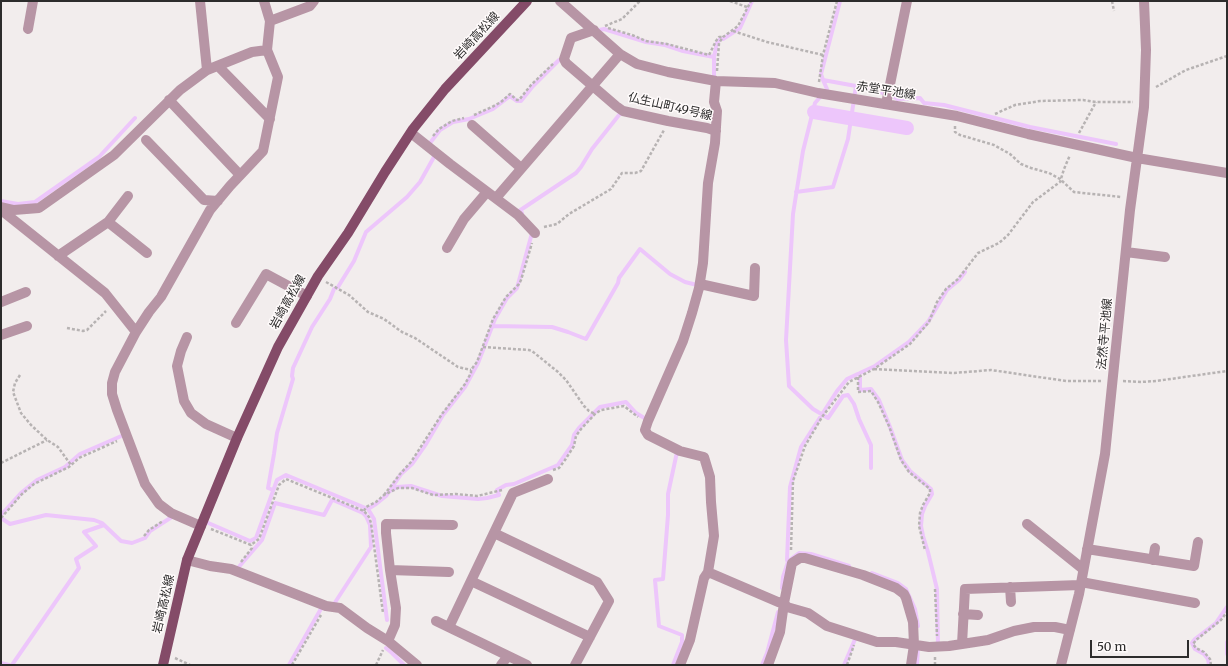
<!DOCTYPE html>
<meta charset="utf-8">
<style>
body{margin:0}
#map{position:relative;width:1228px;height:666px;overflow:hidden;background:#f2eded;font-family:Merriweather,serif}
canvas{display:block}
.frame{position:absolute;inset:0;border:2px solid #2d2c2c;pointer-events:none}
.scale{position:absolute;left:1090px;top:640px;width:99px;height:18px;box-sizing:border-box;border:2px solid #2d2c2c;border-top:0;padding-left:5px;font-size:12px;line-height:14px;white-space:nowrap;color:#2d2c2c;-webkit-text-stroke:3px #fffbfb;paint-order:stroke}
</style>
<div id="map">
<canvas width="1228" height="666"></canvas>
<div class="frame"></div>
<div class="scale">50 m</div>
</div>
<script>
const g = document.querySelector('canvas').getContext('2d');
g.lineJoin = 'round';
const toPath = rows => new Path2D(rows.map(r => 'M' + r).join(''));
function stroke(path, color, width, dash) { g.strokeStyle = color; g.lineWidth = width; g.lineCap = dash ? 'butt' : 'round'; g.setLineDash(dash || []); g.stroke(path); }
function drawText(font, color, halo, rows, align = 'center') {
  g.font = font + ' Merriweather,"Noto Sans JP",serif'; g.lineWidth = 3; g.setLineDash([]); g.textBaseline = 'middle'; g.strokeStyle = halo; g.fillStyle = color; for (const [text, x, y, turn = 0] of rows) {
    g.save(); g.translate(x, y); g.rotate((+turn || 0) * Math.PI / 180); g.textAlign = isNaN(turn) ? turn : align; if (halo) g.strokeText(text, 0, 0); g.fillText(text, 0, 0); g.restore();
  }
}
const stream = toPath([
 [840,1,821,74,823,80,867,88,893,96,897,99,920,98,924,103,944,105,1030,127,1116,144],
 [595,31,604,29,646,42,665,45,683,51,714,57],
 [714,80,714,57,717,43,720,39,723,39,740,28,752,1],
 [823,80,827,89,815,103,803,151,793,214,786,340,789,386,813,409,828,418,843,396,848,395,854,404,859,419,871,445,871,468],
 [431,147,430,143,440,130,453,122,469,119,493,109,510,96,517,101,521,101,533,86,559,60,564,58],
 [796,192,833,187,848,139,856,86],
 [1,201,18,204,35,202,99,157,135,118],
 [522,213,519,211,576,173,581,167,592,149,623,110],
 [492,326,552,327,568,332,586,339,618,283,619,278,640,249,670,274,685,282,697,285],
 [860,373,860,390,871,389,879,400,890,427,902,460,910,471,931,489,932,494,925,506,922,514,921,526,923,536,928,552,937,589,938,647],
 [273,490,268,488,274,454,277,433,293,379,292,376,293,368,312,327,330,299,334,289,338,287,354,261,366,232,407,197,420,182,434,157,433,153],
 [390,491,397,487,411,486,442,496,478,499,487,498,499,495,497,490,506,485,514,484,558,465,572,445,574,435,579,428,600,407,626,402,636,413,646,419],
 [368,509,376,504,386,496,401,474,412,464,426,444,443,415,465,387,472,374,478,363,495,319,507,298,517,288,532,233],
 [1,515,21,493,37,480,65,467,80,454,126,434],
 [1,518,10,524,46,515,94,520,102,523,121,541,132,543,145,538,150,531,175,515],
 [206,522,250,541,256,538,277,480,286,475,368,509,374,519,387,620],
 [791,559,799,553,811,554,849,566],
 [237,569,262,540,275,503,324,515,332,500,333,500,363,513,366,516,370,525,371,547,334,604,331,605],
 [872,573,898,583,906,589,915,609,918,626],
 [782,588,783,577,788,562,787,560,790,487,801,447,837,391,847,379,875,366,909,342,928,322,947,290,959,280,965,272],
 [1227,642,1227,654],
 [386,648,392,653,404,665],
 [1,663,9,665],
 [12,665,79,568,76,559,96,546,84,532,104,525],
 [289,665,322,607,324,606],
 [673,665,682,642,682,635,659,626,655,580,663,579,668,515,668,494,677,452],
 [762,665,767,653,778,612],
 [844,665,856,637],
 [917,665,918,647],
 [1209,665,1208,659,1204,654,1195,649,1192,643,1195,639,1216,623,1227,607]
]);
const canal = toPath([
 [814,112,907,128]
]);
const path = toPath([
 [730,1,747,7],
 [1112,1,1114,11],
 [605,26,622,19,640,1],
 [608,28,632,35,646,41,667,44,709,55,716,41,719,37,723,37],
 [733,31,767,42,823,55],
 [717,71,719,43,723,37,738,26,751,1],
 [819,82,823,55,837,1],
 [1156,87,1186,70,1227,56],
 [995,114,1015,105,1040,101,1083,100,1096,102,1133,102],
 [474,115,492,107,501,102,510,94,517,100,519,100,531,85,554,63],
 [955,126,955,132,960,135,994,145,1010,154,1021,164,1031,168,1049,173,1060,179,1074,192,1121,197],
 [1079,133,1096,102],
 [433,136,439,129,452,121,464,118],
 [544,227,557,224,569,214,611,189,622,173,635,173,641,171,664,130],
 [326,282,349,295,368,312,384,319,402,332,415,338,458,367,471,370],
 [67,328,83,331,87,330,106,311],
 [483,347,529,350,532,351,558,372,566,380,584,406,589,411,595,414],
 [874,369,954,373,991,370,1066,381,1102,381],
 [20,375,15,383,13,392,21,413,31,425,47,440,58,447,71,465],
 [858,377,858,392,871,391,878,402,889,426,901,460,909,472,930,489,930,493,923,505,920,513,919,526,925,550],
 [1123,381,1141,382,1156,381,1227,371],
 [1,463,47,440],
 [553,470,559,468,565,460,574,446,576,436,581,429,595,414,601,410,624,406,638,417],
 [384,495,400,474,411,462,442,414,465,384,471,373,471,370,477,362,493,319,506,297,519,284,521,280,532,243],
 [364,511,366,507,376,502,384,495,398,488,412,488,433,495,456,494,477,496,502,490],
 [1,518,22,494,34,484,69,467,79,458,117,441],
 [211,529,251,545,259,539,279,485,286,479,364,511,369,517,371,523,383,613],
 [144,536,149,530,163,521],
 [791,550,793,481,805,446,822,417,849,382,874,369,910,344,929,322,937,302,946,289,958,279,978,253,999,243,1008,235,1033,202,1060,182,1064,169,1070,155],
 [241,562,252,548,251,545],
 [935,589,937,636],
 [175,658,190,665],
 [292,665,321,615],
 [376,665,383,650],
 [847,665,854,645],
 [935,665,935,657],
 [1211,665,1210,659,1204,652,1196,648,1193,644,1196,640,1221,620,1227,612]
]);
const minor = toPath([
 [200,1,207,70],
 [560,1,620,54,637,64,668,72,716,81,775,83,818,93,957,116,1028,134,1137,158,1227,173],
 [270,21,310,6,314,1],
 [28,29,33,1],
 [594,30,571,38,564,59,566,63,616,106,623,111,668,121,707,128,716,131],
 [218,66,270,119],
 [169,100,240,175],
 [886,104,907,1],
 [472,125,521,168],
 [411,133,450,164,518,215,535,233],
 [146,140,204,200,218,201],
 [496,198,620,54],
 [1,207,14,210,39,208,114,155,180,90,207,70,252,52,267,50],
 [1,210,105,293,136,332],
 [108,222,147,253],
 [447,248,464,219,487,192],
 [1126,252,1165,257],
 [58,256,108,222,128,196],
 [700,284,754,296,755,268],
 [1,302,26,292],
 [236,323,266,274,307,296],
 [1,335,27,326],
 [187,337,181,351,177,366,184,401,191,413,206,424,237,438],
 [1027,524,1083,569],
 [201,526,171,513,159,504,145,484,117,410,112,394,112,383,115,372,136,332,149,312,161,297,210,210,230,186,263,151,278,77,267,50,270,21,264,1],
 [494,533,597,582,609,601,575,665],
 [1087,549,1194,566,1198,542],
 [187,560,210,566,231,569,326,606,340,608,367,628,388,641,417,665],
 [1153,560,1155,548],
 [390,570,449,572],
 [708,572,778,602,784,603,792,563,800,558,805,558,863,575,896,588,904,594,906,598,913,622,914,645,911,665],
 [471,581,590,637],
 [1081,582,1195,603],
 [1010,587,1011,602],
 [963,614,978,615],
 [436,621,527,665],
 [449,627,513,493,548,479],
 [388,641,395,625,396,608,390,570,386,533,386,524,453,525],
 [962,644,965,589,1080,585],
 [501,665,508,656],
 [680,665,690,640,704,578,708,572,714,536,711,502,710,477,704,457,680,451,648,435,645,430,648,421,683,341,692,313,699,288,703,263,708,183,715,143,717,111,714,102,716,81],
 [768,665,780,632,784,603,787,607,808,613,827,626,877,642,896,642,929,647,949,646,988,640,1014,631,1034,627,1055,627,1070,630],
 [1061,665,1079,594,1105,454,1130,210,1144,107,1146,50,1144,1]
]);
const major = toPath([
 [163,665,187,560,237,438,278,347,318,276,348,233,385,172,413,129,445,89,527,1]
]);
const streetNames = [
 ["岩崎高松線",477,36,-47],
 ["赤堂平池線",886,91,9],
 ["仏生山町49号線",670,107,13],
 ["岩崎高松線",288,302,-61],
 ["法然寺平池線",1105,334,-85],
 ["岩崎高松線",164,604,-77]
];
stroke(stream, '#edc6fb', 4);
stroke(canal, '#edc6fb', 14);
stroke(path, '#b7b3b3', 2.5, [3, 2]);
stroke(minor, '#b795a5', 10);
stroke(major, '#844b68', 10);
drawText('12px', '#2d2c2c', '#fffbfb', streetNames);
</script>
